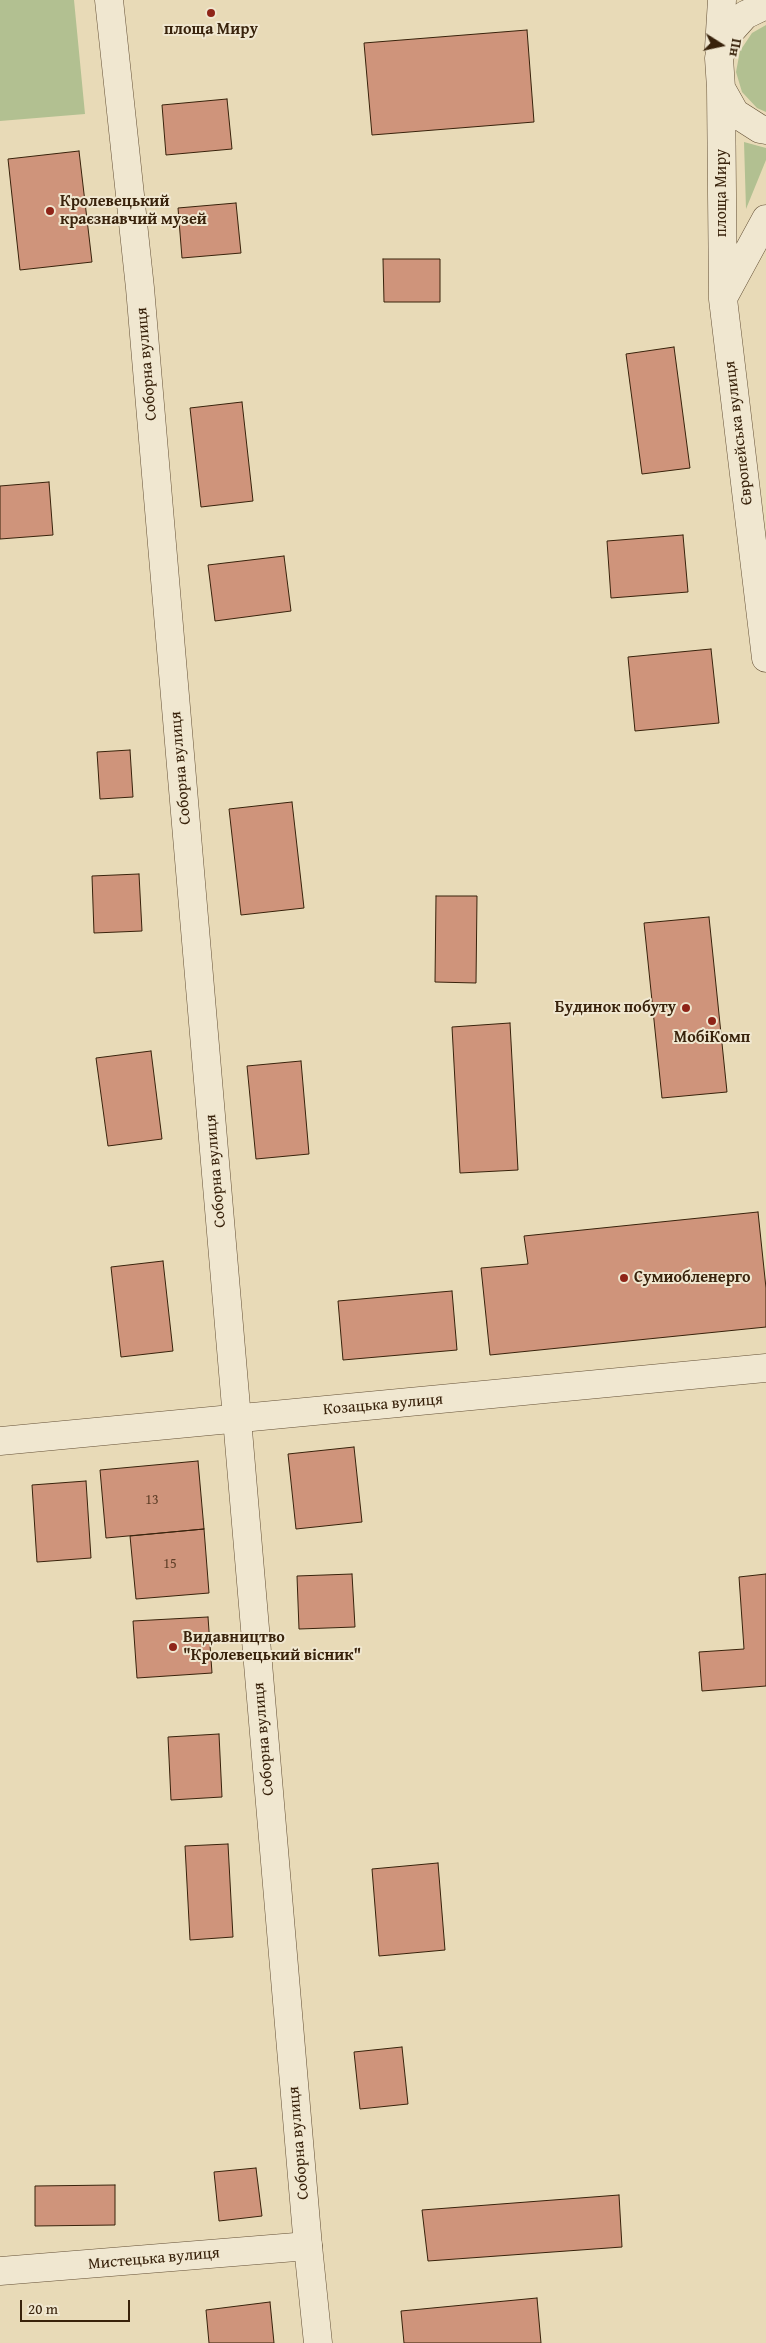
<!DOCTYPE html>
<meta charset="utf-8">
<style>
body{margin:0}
#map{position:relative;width:766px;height:2343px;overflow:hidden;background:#e8dab7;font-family:"Gentium Book Plus",serif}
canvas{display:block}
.north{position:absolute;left:696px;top:20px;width:50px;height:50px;-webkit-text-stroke:4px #f0e7d0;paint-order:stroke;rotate:100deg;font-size:14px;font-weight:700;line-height:20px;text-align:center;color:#38220b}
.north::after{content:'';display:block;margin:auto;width:18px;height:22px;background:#38220b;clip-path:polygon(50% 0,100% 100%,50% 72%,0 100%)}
.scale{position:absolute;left:20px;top:2300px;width:110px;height:22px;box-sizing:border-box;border:2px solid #38220b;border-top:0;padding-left:6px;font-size:15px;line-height:18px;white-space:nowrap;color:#38220b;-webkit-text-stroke:4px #f0e7d0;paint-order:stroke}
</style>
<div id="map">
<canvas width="766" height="2343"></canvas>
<div class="north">Пн</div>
<div class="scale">20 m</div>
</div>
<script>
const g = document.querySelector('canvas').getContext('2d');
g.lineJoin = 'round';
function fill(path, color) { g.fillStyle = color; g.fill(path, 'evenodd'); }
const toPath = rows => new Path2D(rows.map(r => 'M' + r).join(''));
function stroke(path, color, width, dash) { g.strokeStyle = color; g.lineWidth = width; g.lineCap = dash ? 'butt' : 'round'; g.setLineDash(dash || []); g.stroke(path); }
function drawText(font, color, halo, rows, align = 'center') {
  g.font = font + ' "Gentium Book Plus",serif'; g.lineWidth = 4; g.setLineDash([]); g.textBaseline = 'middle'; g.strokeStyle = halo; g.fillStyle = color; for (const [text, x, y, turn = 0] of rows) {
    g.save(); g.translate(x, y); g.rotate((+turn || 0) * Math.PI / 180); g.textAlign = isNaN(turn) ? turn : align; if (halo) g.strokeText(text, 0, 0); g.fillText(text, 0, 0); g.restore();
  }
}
const green = toPath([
 [0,0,74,0,85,114,0,121],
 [766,25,766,112,757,108,742,92,736,72,740,51,752,33],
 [744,142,766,148,766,160,746,209]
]);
const building = toPath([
 [527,30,534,122,372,135,364,43,527,30],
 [227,99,232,149,166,155,162,105,227,99],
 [79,151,92,262,20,270,8,159,79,151],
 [236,203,241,253,182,258,178,208,236,203],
 [383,259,440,259,440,302,384,302,383,259],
 [674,347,690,468,642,474,626,354,674,347],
 [242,402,253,501,201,507,190,408,242,402],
 [49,482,53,535,0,539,0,486,49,482],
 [683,535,688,592,611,598,607,541,683,535],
 [284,556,291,611,215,621,208,565,284,556],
 [711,649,719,723,635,731,628,657,711,649],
 [130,750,133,797,100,799,97,752,130,750],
 [292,802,304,908,241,915,229,809,292,802],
 [139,874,142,931,94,933,92,876,139,874],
 [436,896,477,896,476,983,435,982,436,896],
 [709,917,727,1092,662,1098,644,923,709,917],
 [510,1023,518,1170,460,1173,452,1027,510,1023],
 [151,1051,162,1139,108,1146,96,1058,151,1051],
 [301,1061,309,1154,256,1159,247,1066,301,1061],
 [758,1212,766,1288,766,1327,490,1355,481,1268,528,1264,524,1236,758,1212],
 [163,1261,173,1351,121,1357,111,1267,163,1261],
 [452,1291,457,1350,343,1360,338,1301,452,1291],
 [354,1447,362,1522,296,1529,288,1454,354,1447],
 [198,1461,204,1529,106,1538,100,1470,198,1461],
 [86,1481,91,1558,37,1562,32,1485,86,1481],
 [204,1529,209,1593,136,1599,130,1536,204,1529],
 [352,1574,355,1627,299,1629,297,1576,352,1574],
 [766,1574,766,1686,702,1691,699,1652,744,1649,739,1577,766,1574],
 [208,1617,212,1673,137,1678,133,1621,208,1617],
 [219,1734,222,1797,171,1800,168,1737,219,1734],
 [228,1844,233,1937,190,1940,185,1846,228,1844],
 [438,1863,445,1950,379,1956,372,1869,438,1863],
 [402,2047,408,2104,360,2109,354,2052,402,2047],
 [256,2168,262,2216,219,2221,214,2172,256,2168],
 [115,2185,115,2225,35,2226,35,2186,115,2185],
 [619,2195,622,2247,428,2261,422,2210,619,2195],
 [537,2298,541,2343,404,2343,401,2311,537,2298],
 [270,2302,274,2343,209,2343,206,2310,270,2302]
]);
const minor = toPath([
 [0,1441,766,1368],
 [0,2271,308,2246]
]);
const tertiary = toPath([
 [109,0,140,288,308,2246,318,2343],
 [766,5,745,15,728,34,719,58,721,88,735,113,760,129,766,130],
 [719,48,722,0],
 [721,88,723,299,766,658],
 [723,298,766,219]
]);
const markers = [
 [211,13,5,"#8f2418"],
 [50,211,5,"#8f2418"],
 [686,1008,5,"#8f2418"],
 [712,1021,5,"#8f2418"],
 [624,1278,5,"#8f2418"],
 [173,1647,5,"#8f2418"]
];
const numberNames = [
 ["13",152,1500],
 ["15",170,1564]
];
const poiNames = [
 ["площа Миру",211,30,"center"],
 ["Кролевецький",60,202],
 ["краєзнавчий музей",60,220],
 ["Будинок побуту",676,1008,"right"],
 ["МобіКомп",712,1038,"center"],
 ["Сумиобленерго",634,1278],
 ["Видавництво",183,1638],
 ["\"Кролевецький вісник\"",183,1656]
];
const streetNames = [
 ["площа Миру",722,193,-90],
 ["Соборна вулиця",147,364,-95],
 ["Європейська вулиця",739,433,-97],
 ["Соборна вулиця",181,768,-95],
 ["Соборна вулиця",216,1171,-95],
 ["Козацька вулиця",383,1405,-5],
 ["Соборна вулиця",264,1739,-95],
 ["Соборна вулиця",299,2143,-95],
 ["Мистецька вулиця",154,2259,-5]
];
fill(green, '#b2c091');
fill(building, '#cf947b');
stroke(building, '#38220b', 1);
stroke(minor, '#645036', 29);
stroke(tertiary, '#645036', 29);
stroke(minor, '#f0e7d0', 28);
stroke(tertiary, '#f0e7d0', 28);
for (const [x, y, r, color] of markers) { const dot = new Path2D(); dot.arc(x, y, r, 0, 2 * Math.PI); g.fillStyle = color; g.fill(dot); stroke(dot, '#f0e7d0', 2); }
drawText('14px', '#5e3e27', null, numberNames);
drawText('bold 16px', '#38220b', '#f0e7d0', poiNames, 'left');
drawText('16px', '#38220b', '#f0e7d0', streetNames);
</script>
